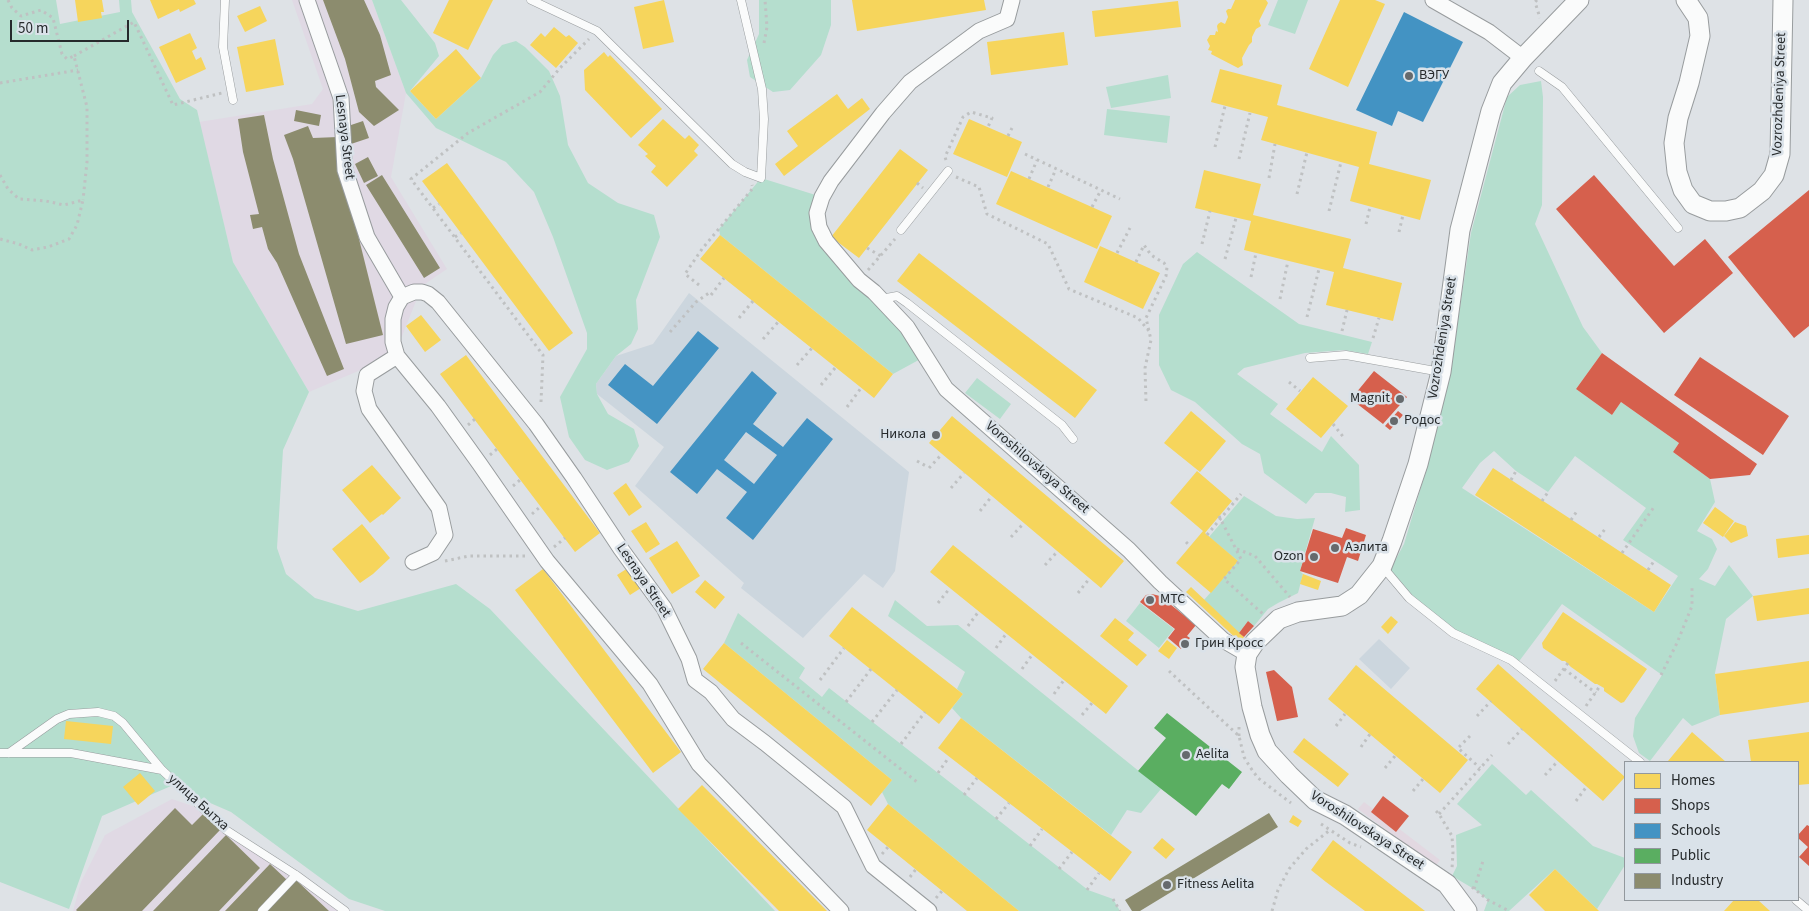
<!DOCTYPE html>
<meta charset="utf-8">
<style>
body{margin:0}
#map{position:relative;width:1809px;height:911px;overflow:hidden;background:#dee2e6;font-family:"Source Sans 3",sans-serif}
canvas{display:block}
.legend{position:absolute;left:1624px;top:761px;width:175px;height:140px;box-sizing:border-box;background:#dae2e9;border:1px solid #92989d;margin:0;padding:6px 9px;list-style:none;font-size:15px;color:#262a2c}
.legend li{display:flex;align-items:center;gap:10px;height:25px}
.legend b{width:25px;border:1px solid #92989d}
.scale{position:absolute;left:10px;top:20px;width:119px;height:22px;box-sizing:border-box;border:2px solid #262a2c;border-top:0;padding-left:6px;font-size:15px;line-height:18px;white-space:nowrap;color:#262a2c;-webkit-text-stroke:4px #dae2e9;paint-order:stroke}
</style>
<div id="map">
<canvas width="1809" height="911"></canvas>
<ul class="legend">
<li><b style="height:14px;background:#f6d55c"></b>Homes</li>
<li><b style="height:14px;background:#d6604d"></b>Shops</li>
<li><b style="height:14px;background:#4393c3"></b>Schools</li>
<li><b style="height:14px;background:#5aae61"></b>Public</li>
<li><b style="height:14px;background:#8c8c6e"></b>Industry</li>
</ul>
<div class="scale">50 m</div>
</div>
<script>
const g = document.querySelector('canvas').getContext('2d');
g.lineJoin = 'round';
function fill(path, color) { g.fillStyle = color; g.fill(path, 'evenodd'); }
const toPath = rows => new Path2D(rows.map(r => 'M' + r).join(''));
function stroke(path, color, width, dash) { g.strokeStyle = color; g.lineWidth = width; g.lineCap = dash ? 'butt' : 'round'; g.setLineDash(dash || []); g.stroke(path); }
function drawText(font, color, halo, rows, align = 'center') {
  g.font = font + ' "Source Sans 3",sans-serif'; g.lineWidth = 5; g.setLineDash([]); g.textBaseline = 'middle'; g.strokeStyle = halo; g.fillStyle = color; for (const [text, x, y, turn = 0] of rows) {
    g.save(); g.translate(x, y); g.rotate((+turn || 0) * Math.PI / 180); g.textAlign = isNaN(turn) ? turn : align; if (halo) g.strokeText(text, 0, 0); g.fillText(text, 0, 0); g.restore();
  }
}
const commercial = toPath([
 [1364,802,1440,860,1435,867,1358,809]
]);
const industrial = toPath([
 [292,0,372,0,406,93,391,177,447,269,422,286,402,336,384,360,309,392,233,262,199,122,312,104,323,89],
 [172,799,204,810,226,830,351,911,73,911,81,882,105,835]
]);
const built = toPath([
 [689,293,909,472,895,571,883,588,864,574,803,638,741,588,744,583,635,486,664,447,597,394,596,384,616,356,653,344],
 [1379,639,1410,668,1391,689,1359,659]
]);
const green = toPath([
 [0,0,56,0,60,24,120,12,119,0,131,0,132,12,180,99,197,110,233,262,309,392,283,450,277,548,286,574,315,598,358,611,456,584,490,609,775,911,385,911,349,899,231,812,171,786,102,816,69,909,0,882],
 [372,0,401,0,435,43,439,56,410,91,436,119,481,78,493,55,502,45,516,41,525,47,549,71,560,96,568,145,588,183,618,203,654,215,660,237,636,300,638,329,631,344,616,356,596,384,597,394,608,414,634,429,639,446,629,462,607,470,585,460,569,437,560,397,587,349,587,333,553,237,534,192,506,162,436,128,406,93],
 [759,0,831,0,831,25,821,55,790,90,773,92,750,77,747,60,759,34],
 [1278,0,1308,0,1295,34,1268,25],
 [1168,75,1171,98,1111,108,1106,87],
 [1541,81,1543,97,1542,205,1535,224,1583,327,1602,353,1576,389,1612,415,1621,402,1679,443,1673,452,1710,479,1715,502,1697,531,1712,539,1717,549,1708,569,1699,579,1715,586,1729,565,1753,596,1726,619,1715,673,1720,715,1692,726,1683,718,1650,761,1639,753,1633,736,1635,718,1662,675,1562,604,1517,664,1453,633,1409,598,1388,574,1404,544,1427,467,1444,389,1449,382,1471,233,1507,97,1520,85],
 [1494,451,1516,471,1548,492,1575,456,1646,508,1623,540,1678,576,1654,612,1462,488,1480,463],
 [1107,109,1170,116,1167,143,1104,135],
 [761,178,822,197,819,227,926,356,893,374,720,235,719,229],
 [1197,252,1299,324,1372,342,1368,354,1344,350,1305,353,1244,368,1237,374,1278,404,1270,414,1322,452,1331,436,1359,465,1360,510,1345,512,1346,497,1331,493,1315,493,1306,504,1264,473,1260,454,1242,444,1195,402,1171,390,1159,365,1159,315,1183,264],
 [977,378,1011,404,1000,419,965,393],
 [1244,496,1276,516,1297,519,1315,518,1300,571,1303,574,1298,593,1278,603,1268,609,1254,626,1248,621,1239,633,1204,600,1238,561,1209,537],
 [895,600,927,626,958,625,1161,789,1141,813,1127,810,1111,835,961,718,952,708,963,694,957,689,965,672,888,616],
 [1140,603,1174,629,1159,648,1126,621],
 [738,613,805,668,799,678,822,697,829,688,1088,890,1113,899,1120,911,1019,911,888,804,882,792,892,780,724,643],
 [1492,764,1526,795,1531,790,1593,846,1625,858,1625,865,1597,909,1555,869,1509,911,1484,911,1488,900,1474,889,1452,876,1457,866,1456,835,1482,825,1457,804]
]);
const homes = toPath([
 [75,0,102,0,104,12,101,12,102,18,78,22],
 [150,0,194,0,196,4,180,12,179,9,158,19],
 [449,0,493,0,468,50,433,33],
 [664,0,674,42,643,49,634,7],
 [852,0,984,0,986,10,857,31],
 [1235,0,1266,0,1268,3,1259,21,1261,26,1256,29,1252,37,1252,42,1249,45,1242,58,1243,65,1238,68,1211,54,1212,51,1208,50,1210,46,1207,40,1210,35,1215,35,1216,31,1218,32,1217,26,1218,24,1221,22,1225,24,1228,17,1226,11,1228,9,1231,9],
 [1340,0,1375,0,1385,4,1348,87,1309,69],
 [1178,1,1181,27,1095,37,1092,11],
 [260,6,267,21,245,32,237,16],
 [554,27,566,37,569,35,578,43,556,68,530,45,541,33,545,37],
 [1064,32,1068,65,991,75,987,42],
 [190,33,197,48,192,51,196,60,201,57,206,69,176,83,159,47],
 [275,39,284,85,246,92,237,47],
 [456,49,481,78,436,119,410,91],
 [604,52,608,57,610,55,662,109,631,138,585,90,584,70],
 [1220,69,1282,85,1277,105,1377,132,1369,164,1431,180,1420,220,1350,201,1359,167,1261,140,1268,117,1211,102],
 [837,94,848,109,862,98,870,109,784,176,775,164,798,146,787,131],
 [663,119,685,139,689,135,699,145,694,151,698,155,667,187,651,172,656,166,645,156,648,154,638,145],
 [969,119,1022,142,1007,177,953,154],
 [900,149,928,170,859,258,831,237],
 [447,163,573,333,549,351,422,181],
 [1204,170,1261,184,1253,215,1351,239,1343,268,1402,283,1393,321,1326,305,1334,272,1244,250,1251,221,1195,208],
 [1011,171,1112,216,1097,249,996,204],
 [720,235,893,374,874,398,700,259],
 [1100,246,1160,273,1143,309,1084,282],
 [919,253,1097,390,1075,418,897,281],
 [421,315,441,340,425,352,406,326],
 [466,355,600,533,575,552,440,374],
 [1313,377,1348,406,1321,438,1286,409],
 [1191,411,1226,441,1200,472,1164,443],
 [952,416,1124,561,1101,588,929,443],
 [372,465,401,498,383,515,382,514,370,523,342,490],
 [1493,468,1671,585,1654,612,1475,495],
 [1197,471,1232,501,1205,533,1238,561,1211,593,1176,563,1203,531,1170,503],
 [626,483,642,507,629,516,613,493],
 [1715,507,1734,521,1723,537,1703,523],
 [646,522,660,544,646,553,631,531],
 [1735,522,1746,526,1748,536,1731,543,1724,536],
 [362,524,390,558,373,574,360,583,332,549],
 [1809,535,1809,554,1778,558,1776,539],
 [677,541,700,576,672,594,649,558],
 [953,545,1128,686,1106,714,930,572],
 [628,568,641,588,630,595,617,575],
 [543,569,681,752,653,773,515,590],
 [1303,574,1321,581,1318,590,1300,584],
 [705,580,725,597,715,609,695,592],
 [1191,587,1244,637,1240,642,1186,592],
 [1809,588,1809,614,1757,621,1753,596],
 [852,607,963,694,939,724,829,636],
 [1563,612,1647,669,1624,702,1621,703,1604,691,1604,688,1597,684,1595,684,1571,667,1565,661,1562,661,1543,648,1542,643],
 [1391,616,1398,622,1388,634,1381,627],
 [1115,618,1134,633,1128,640,1147,655,1137,666,1100,636],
 [1167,640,1177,648,1169,659,1158,651],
 [724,643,892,780,871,806,703,669],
 [1809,661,1809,702,1720,715,1715,674],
 [1498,664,1625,777,1603,801,1476,689],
 [1356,665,1468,760,1440,793,1328,699],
 [961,718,1132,852,1110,881,938,748],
 [66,721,113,726,111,744,64,739],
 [1692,732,1726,762,1670,762,1668,761],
 [1809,732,1809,784,1798,785,1798,762,1751,762,1748,740],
 [1304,738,1349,774,1338,787,1293,752],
 [140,773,155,791,138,805,123,787],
 [702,785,740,823,827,911,779,911,678,809],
 [888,804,1019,911,967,911,867,830],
 [1293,815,1302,821,1298,827,1289,822],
 [1162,838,1175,849,1166,859,1153,848],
 [1333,840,1425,911,1365,911,1326,882,1311,870],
 [1555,869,1597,909,1599,911,1545,911,1529,895],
 [1734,900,1758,900,1770,911,1724,911]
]);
const shops = toPath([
 [1594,175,1674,266,1705,239,1733,273,1664,333,1556,209],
 [1809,190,1809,326,1794,338,1728,257],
 [1602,353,1757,464,1750,475,1710,479,1673,452,1679,443,1621,402,1612,415,1576,389],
 [1700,357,1789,416,1763,455,1674,395],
 [1374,371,1407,397,1383,424,1351,399],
 [1398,411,1403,415,1390,430,1385,426],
 [1346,528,1366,535,1358,561,1347,557,1338,583,1300,571,1313,529,1342,538],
 [1152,594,1160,596,1196,625,1187,636,1190,638,1181,649,1168,638,1175,629,1140,602,1146,595],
 [1248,621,1254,626,1244,637,1239,633],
 [1274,670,1292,687,1298,717,1277,721,1266,672],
 [1383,796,1409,816,1396,832,1371,812],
 [1807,825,1809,826,1809,866,1799,857,1808,847,1798,838,1798,835]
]);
const schools = toPath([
 [1404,12,1463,42,1423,122,1398,111,1392,126,1356,110],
 [698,331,719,348,657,424,608,385,625,364,653,386],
 [752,371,777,393,753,424,783,447,807,418,833,439,753,540,726,518,747,492,717,469,697,494,670,472],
 [746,432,777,455,754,484,724,460]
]);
const public = toPath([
 [1167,713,1242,772,1229,789,1222,784,1196,816,1138,771,1166,738,1154,728]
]);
const industry = toPath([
 [323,0,364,0,380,35,391,75,375,81,376,87,399,110,374,126,359,112,345,59],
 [296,110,321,115,319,126,294,121],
 [264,115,273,159,299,254,344,369,327,376,277,263,268,249,262,227,253,229,250,215,259,214,243,152,238,119],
 [363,121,369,138,348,145,342,128],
 [308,126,313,138,338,137,356,227,383,335,346,344,293,159,284,135],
 [368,157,378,176,364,183,355,164],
 [382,175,440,268,424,278,366,185],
 [175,808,192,825,203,814,220,830,142,911,77,911,76,910],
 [1269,813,1278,827,1140,911,1132,911,1125,900],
 [226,835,260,868,258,870,219,911,153,911],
 [270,864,287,880,258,911,225,911],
 [296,880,329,911,266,911]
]);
const path = toPath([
 [8,0,12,8,21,16,41,10,53,18,62,54,67,59,74,56,87,107,87,162,83,200],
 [1537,0,1535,2,1540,18],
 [764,43,767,27,765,0],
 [74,56,134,22,173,105,222,93],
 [0,83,78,70],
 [1008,136,1012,128],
 [1215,147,1225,106],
 [1025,154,1120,199],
 [1239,159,1250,113],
 [946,160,945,157,963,117,971,112,992,118,988,127],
 [0,175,8,189,19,199,46,201,64,205,83,200,77,225,69,239,48,247,32,250,19,244,0,239],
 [956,177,979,187,987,214,1048,244,1069,289,1138,318,1149,331],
 [1269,178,1275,144],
 [1029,179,1037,160],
 [917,183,923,188],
 [1048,187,1056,169],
 [1297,194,1307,152],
 [1092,207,1101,190],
 [433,208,439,204],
 [1329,211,1341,162],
 [1366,224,1370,207],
 [1399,232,1403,215],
 [455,237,461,233],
 [1202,244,1210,211],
 [867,248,881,256],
 [1117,253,1130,228],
 [1225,259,1236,218],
 [1136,262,1144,245,1151,255,1164,263,1167,267,1166,276,1146,318,1151,340,1145,368,1146,402],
 [868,270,895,239],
 [1251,277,1256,253],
 [699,285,685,274,702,249,753,188,752,185],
 [711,295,724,278],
 [1280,299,1288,261],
 [1307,317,1319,269],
 [739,318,753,301],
 [1342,331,1347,310],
 [670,332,696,302,709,293],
 [1373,338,1379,318],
 [763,339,779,321],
 [797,365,812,348],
 [1289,382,1300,391],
 [821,385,835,368],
 [541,402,543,355,411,179,468,133,540,92,560,68,589,39],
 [847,407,861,388],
 [1333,424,1345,439],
 [468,425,475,419],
 [490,455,497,449],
 [917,461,926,466],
 [929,468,942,454],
 [1511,480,1516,471],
 [513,486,520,480],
 [951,488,964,473],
 [1542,501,1548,492],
 [980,511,992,496],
 [532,514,541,506],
 [1219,516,1241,559,1224,579,1263,614],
 [1571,520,1577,511],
 [1207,535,1241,494],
 [1011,537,1023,524],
 [1599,537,1605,529],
 [1186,542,1190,546],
 [554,547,565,538],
 [1237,549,1255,556,1290,597],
 [1622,553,1654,507],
 [445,561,469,556,526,556],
 [1045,565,1057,552],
 [1648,570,1654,561],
 [1078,593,1089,579],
 [938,603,950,588],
 [968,626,979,611],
 [741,643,917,782],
 [996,648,1006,634],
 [1022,669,1032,655],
 [1564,669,1596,693],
 [1169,671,1239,736,1244,757,1250,767,1258,778,1291,803],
 [1661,675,1677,643,1692,606,1692,585],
 [820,680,844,648],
 [1555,681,1568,663],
 [1054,694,1064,680],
 [846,702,871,669],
 [1586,706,1600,686],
 [1082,715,1092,703],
 [1477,716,1491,701],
 [872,722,897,690],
 [1336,726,1345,714],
 [1239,727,1239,736],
 [1470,736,1458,748,1480,768],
 [901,744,925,712],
 [1508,744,1522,729],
 [1361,747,1370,734],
 [1385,768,1395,756],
 [938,773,949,757],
 [1545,775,1558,761],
 [1413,791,1423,779],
 [964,795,977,778],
 [1576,801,1587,786],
 [1436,811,1439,814,1452,836,1453,852,1452,869],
 [1439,814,1492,755],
 [996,819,1009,803],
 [1321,824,1350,843,1361,847],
 [1030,846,1042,829],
 [882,854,888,847],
 [1059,869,1072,852],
 [910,877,916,869],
 [1472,887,1488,900,1509,911],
 [1474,889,1483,861],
 [1087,890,1099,873],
 [936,898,942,891],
 [1113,899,1120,911],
 [1272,911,1278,890,1289,869,1306,849,1330,830]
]);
const service = toPath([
 [225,0,223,47,233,100],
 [531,0,597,31,732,164,745,172,761,178,764,119,762,89,741,0],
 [1539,71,1562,87,1678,228],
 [901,230,948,171],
 [881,299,897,296,907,303,1062,425,1073,439],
 [1310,358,1346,355,1441,372],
 [1382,566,1409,598,1453,633,1511,660,1640,762],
 [0,753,71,753,162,770,226,830,296,875,345,911],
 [9,753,57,719,69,714,98,712,114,716,123,723,162,770],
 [1796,900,1809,911],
 [262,911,296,875]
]);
const minor = toPath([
 [307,0,341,98,345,170,367,237,402,297],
 [1012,0,1007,19,979,31,910,82,883,113,831,181,822,197,817,213,819,227,826,241,859,280,874,292,907,327,946,389,1129,550,1160,582,1223,640,1247,654],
 [1433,0,1489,32,1523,58],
 [397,356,367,375,364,391,369,409,439,508,445,535,433,553,413,562],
 [841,911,699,764,650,684,547,561,479,463,438,406,397,356,393,342,393,319,396,307,402,297,414,292,422,292,428,294,438,302,536,424,574,478,621,549,664,608,689,659,695,680,711,692,733,719,765,743,844,807,873,866,929,911]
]);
const tertiary = toPath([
 [1686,0,1698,18,1700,36,1689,83,1678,118,1674,143,1677,172,1683,190,1693,204,1710,211,1726,211,1740,208,1762,191,1774,175,1780,154,1783,0],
 [1467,911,1447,884,1345,815,1315,800,1289,775,1267,751,1260,735,1252,707,1245,667,1247,654,1255,642,1279,619,1298,612,1342,606,1359,595,1382,566,1392,541,1418,464,1441,372,1460,230,1491,111,1502,83,1523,58,1579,0]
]);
const markers = [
 [1409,76,5,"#666a6d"],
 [1400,399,5,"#666a6d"],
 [1394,421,5,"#666a6d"],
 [936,435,5,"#666a6d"],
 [1335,548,5,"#666a6d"],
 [1314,557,5,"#666a6d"],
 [1150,600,5,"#666a6d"],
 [1185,644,5,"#666a6d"],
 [1186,755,5,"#666a6d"],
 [1167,885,5,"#666a6d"]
];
const poiNames = [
 ["ВЭГУ",1419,76],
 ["Magnit",1390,399,"right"],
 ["Родос",1404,421],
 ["Никола",926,435,"right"],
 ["Аэлита",1345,548],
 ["Ozon",1304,557,"right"],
 ["МТС",1160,600],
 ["Грин Кросс",1195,644],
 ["Aelita",1196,755],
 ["Fitness Aelita",1177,885]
];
const streetNames = [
 ["Vozrozhdeniya Street",1780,94,-88],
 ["Lesnaya Street",344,137,83],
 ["Vozrozhdeniya Street",1443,338,-81],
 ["Voroshilovskaya Street",1037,468,41],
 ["Lesnaya Street",643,581,56],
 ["улица Бытха",198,803,42],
 ["Voroshilovskaya Street",1367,831,33]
];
fill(commercial, '#e2d8e1');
fill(industrial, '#e0d9e4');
fill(built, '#ccd6de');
fill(green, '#b5dece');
fill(homes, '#f6d55c');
fill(shops, '#d6604d');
fill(schools, '#4393c3');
fill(public, '#5aae61');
fill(industry, '#8c8c6e');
stroke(service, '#989c9e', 9);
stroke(minor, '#989c9e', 17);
stroke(tertiary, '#989c9e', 21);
stroke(path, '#bfc1c2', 3, [2.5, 4]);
stroke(service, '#fafbfb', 8);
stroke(minor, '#fafbfb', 15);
stroke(tertiary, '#fafbfb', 19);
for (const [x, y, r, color] of markers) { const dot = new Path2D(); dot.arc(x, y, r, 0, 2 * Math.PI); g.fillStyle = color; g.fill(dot); stroke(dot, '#dae2e9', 2); }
drawText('14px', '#262a2c', '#dae2e9', poiNames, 'left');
drawText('14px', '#262a2c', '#dae2e9', streetNames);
</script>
